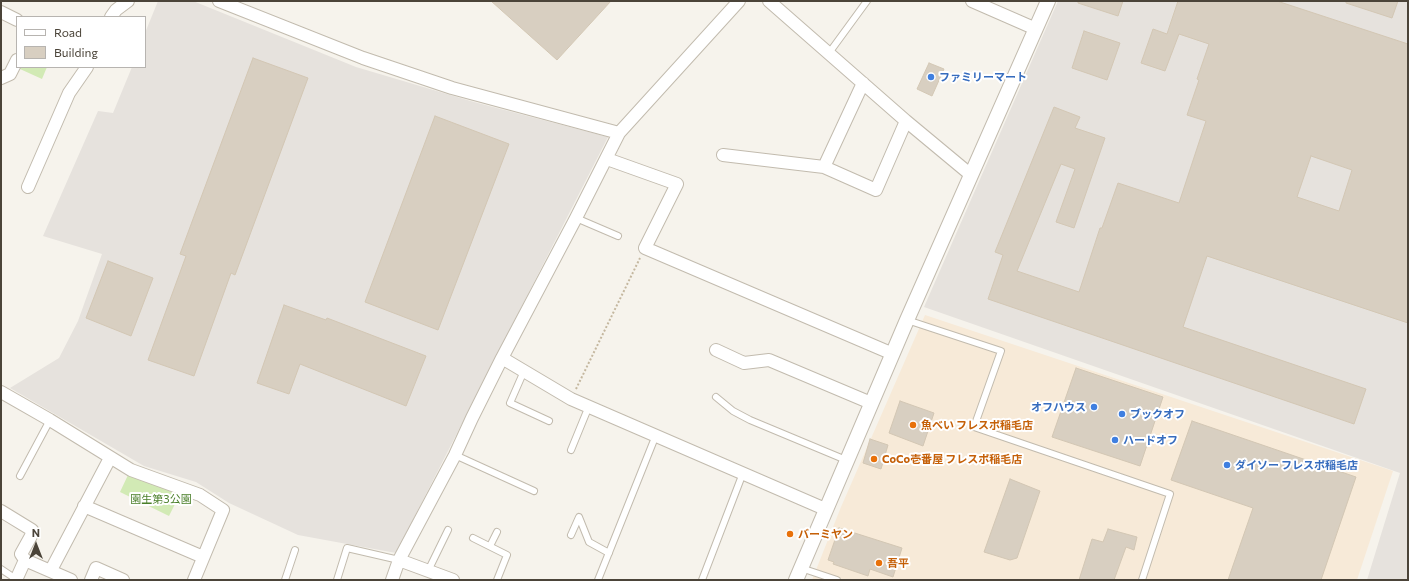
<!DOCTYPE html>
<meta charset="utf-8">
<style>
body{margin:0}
#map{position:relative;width:1409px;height:581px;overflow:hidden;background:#f6f3ec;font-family:Commissioner,sans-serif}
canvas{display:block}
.frame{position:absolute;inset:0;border:2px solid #4b4439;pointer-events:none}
.legend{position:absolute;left:16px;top:16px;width:130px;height:52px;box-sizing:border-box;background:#fff;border:1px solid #b7b4b0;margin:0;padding:5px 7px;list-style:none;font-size:12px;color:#4b4439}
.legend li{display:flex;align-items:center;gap:8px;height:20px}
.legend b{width:20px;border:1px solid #b7b4b0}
.north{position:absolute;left:16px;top:525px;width:40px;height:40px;-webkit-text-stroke:3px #fff;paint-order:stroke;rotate:0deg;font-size:11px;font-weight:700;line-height:16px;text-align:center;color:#4b4439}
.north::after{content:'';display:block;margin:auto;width:14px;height:18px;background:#4b4439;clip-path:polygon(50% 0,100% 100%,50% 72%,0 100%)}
</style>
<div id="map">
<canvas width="1409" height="581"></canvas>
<div class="frame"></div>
<ul class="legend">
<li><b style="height:5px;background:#fff"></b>Road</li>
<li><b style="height:11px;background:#d8cfc1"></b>Building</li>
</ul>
<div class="north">N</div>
</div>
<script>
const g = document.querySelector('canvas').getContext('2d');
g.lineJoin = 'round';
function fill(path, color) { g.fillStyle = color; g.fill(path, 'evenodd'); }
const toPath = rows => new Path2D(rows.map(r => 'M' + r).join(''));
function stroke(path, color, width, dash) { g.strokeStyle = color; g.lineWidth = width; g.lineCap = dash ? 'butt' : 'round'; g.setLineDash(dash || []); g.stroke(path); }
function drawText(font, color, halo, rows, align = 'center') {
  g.font = font + ' Commissioner,"Noto Sans JP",sans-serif'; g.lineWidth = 4; g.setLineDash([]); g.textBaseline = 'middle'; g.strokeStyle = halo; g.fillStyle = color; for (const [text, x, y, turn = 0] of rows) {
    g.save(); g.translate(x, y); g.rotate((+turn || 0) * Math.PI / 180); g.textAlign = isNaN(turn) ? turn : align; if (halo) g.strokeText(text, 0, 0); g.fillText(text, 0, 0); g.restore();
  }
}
const commercial = toPath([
 [925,315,1393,471,1357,580,812,580,841,507]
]);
const industrial = toPath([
 [158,1,193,1,356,67,474,102,608,137,396,553,298,535,229,503,196,482,144,466,10,388,59,358,78,321,102,254,43,236,98,111,113,113,132,67,145,67,145,33],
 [1058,1,1408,1,1408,580,1367,580,1400,473,924,307]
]);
const green = toPath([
 [20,67,47,67,42,79,20,69],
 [128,475,181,492,169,516,120,492]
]);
const building = toPath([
 [491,1,611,1,557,60,491,1],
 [1078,1,1123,1,1118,16,1078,3,1078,1],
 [1178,1,1277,1,1408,44,1408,323,1207,256,1183,327,1366,389,1354,424,988,299,1003,255,995,252,1054,107,1080,117,1075,128,1105,138,1074,228,1056,222,1075,169,1061,164,1017,271,1079,292,1100,228,1102,228,1118,183,1179,203,1206,121,1187,115,1199,80,1197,79,1209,44,1179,34,1165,71,1141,63,1153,29,1167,34,1178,1],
 [1311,156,1352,170,1339,211,1297,197,1311,156],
 [1346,1,1398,1,1392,18,1346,3,1346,1],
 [1084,31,1120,43,1107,80,1072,68,1084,31],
 [253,58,308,78,235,275,231,273,194,376,148,360,186,256,180,254,253,58],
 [929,63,944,69,932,96,917,89,929,63],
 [435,116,509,144,438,330,365,302,435,116],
 [108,261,153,278,131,336,86,318,108,261],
 [284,305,326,320,327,318,426,356,406,406,300,364,289,394,257,383,284,305],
 [1076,368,1163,397,1140,466,1052,437,1076,368],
 [900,401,934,413,923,446,889,433,900,401],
 [1192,421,1356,477,1321,580,1228,580,1253,508,1171,480,1192,421],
 [870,439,888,445,881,469,863,463,870,439],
 [1010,479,1040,491,1017,558,1010,560,984,552,1010,479],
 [839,528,902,548,893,577,870,569,868,576,833,564,834,562,828,560,839,528],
 [1108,529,1137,537,1134,550,1126,547,1114,580,1079,580,1092,539,1103,542,1108,529]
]);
const path = toPath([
 [576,389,640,258]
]);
const service = toPath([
 [829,53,867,1],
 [576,218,618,236],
 [907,320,1001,351,974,427,1170,494,1142,580],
 [524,371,510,403,549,421],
 [716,397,733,411,750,420,846,460],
 [571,450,589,406],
 [455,455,534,491],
 [20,476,50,420],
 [571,535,579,517,589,542,609,553],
 [473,538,507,555,497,580],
 [490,546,497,532],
 [801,568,837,580],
 [1,569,16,579],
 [428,571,448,530],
 [285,580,295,550],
 [337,580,347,548,399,560],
 [598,580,656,435],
 [702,580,743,473]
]);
const minor = toPath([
 [219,1,363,58,452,88,619,133],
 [769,1,906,121,971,175],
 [972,1,1036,29],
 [1,12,17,20],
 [111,17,116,10,128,1],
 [1,78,10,74,17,60],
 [723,155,824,167,876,190,906,121],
 [607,159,677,184,645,248,893,354],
 [824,167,863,83],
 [28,187,69,93,87,67],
 [716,350,744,363,769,360,871,403],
 [502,358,571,399,825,509],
 [1,392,50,420,131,470,200,495,223,510,194,580],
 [84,506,203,557],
 [1,511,32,530,31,536,21,554,25,560,71,580],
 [399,560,453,580],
 [51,570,110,458],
 [16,580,25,560],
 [91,580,96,568,123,580],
 [392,580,399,560,455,455,472,418,502,358,576,218,619,133,739,1]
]);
const tertiary = toPath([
 [796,580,907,320,1048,1]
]);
const markers = [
 [931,77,4,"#3f7fe0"],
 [1094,407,4,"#3f7fe0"],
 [1122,414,4,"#3f7fe0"],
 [913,425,4,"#e8710a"],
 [1115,440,4,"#3f7fe0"],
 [874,459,4,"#e8710a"],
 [1227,465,4,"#3f7fe0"],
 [790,534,4,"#e8710a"],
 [879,563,4,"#e8710a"]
];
const shopNames = [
 ["ファミリーマート",939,77],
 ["オフハウス",1086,407,"right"],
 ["ブックオフ",1130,414],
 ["ハードオフ",1123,440],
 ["ダイソー フレスポ稲毛店",1235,465]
];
const foodNames = [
 ["魚べい フレスポ稲毛店",921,425],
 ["CoCo壱番屋 フレスポ稲毛店",882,459],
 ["バーミヤン",798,534],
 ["吾平",887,563]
];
const parkNames = [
 ["園生第3公園",161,499]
];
fill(commercial, '#f7ead8');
fill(industrial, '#e6e2dd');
fill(green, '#d2eab5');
fill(building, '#d8cfc1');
stroke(building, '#d3c7b4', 1);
stroke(service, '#c2bbae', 8);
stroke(minor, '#c2bbae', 14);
stroke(tertiary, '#c2bbae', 16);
stroke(path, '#c4b79f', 2, [2, 2]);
stroke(service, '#fff', 6);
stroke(minor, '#fff', 12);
stroke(tertiary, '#fff', 14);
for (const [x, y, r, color] of markers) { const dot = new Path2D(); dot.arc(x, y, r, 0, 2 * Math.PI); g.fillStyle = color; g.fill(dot); stroke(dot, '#fff', 1.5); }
drawText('bold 11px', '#366cbe', '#fff', shopNames, 'left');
drawText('bold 11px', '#c56008', '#fff', foodNames, 'left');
drawText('11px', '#4a7f2a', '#fff', parkNames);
</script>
